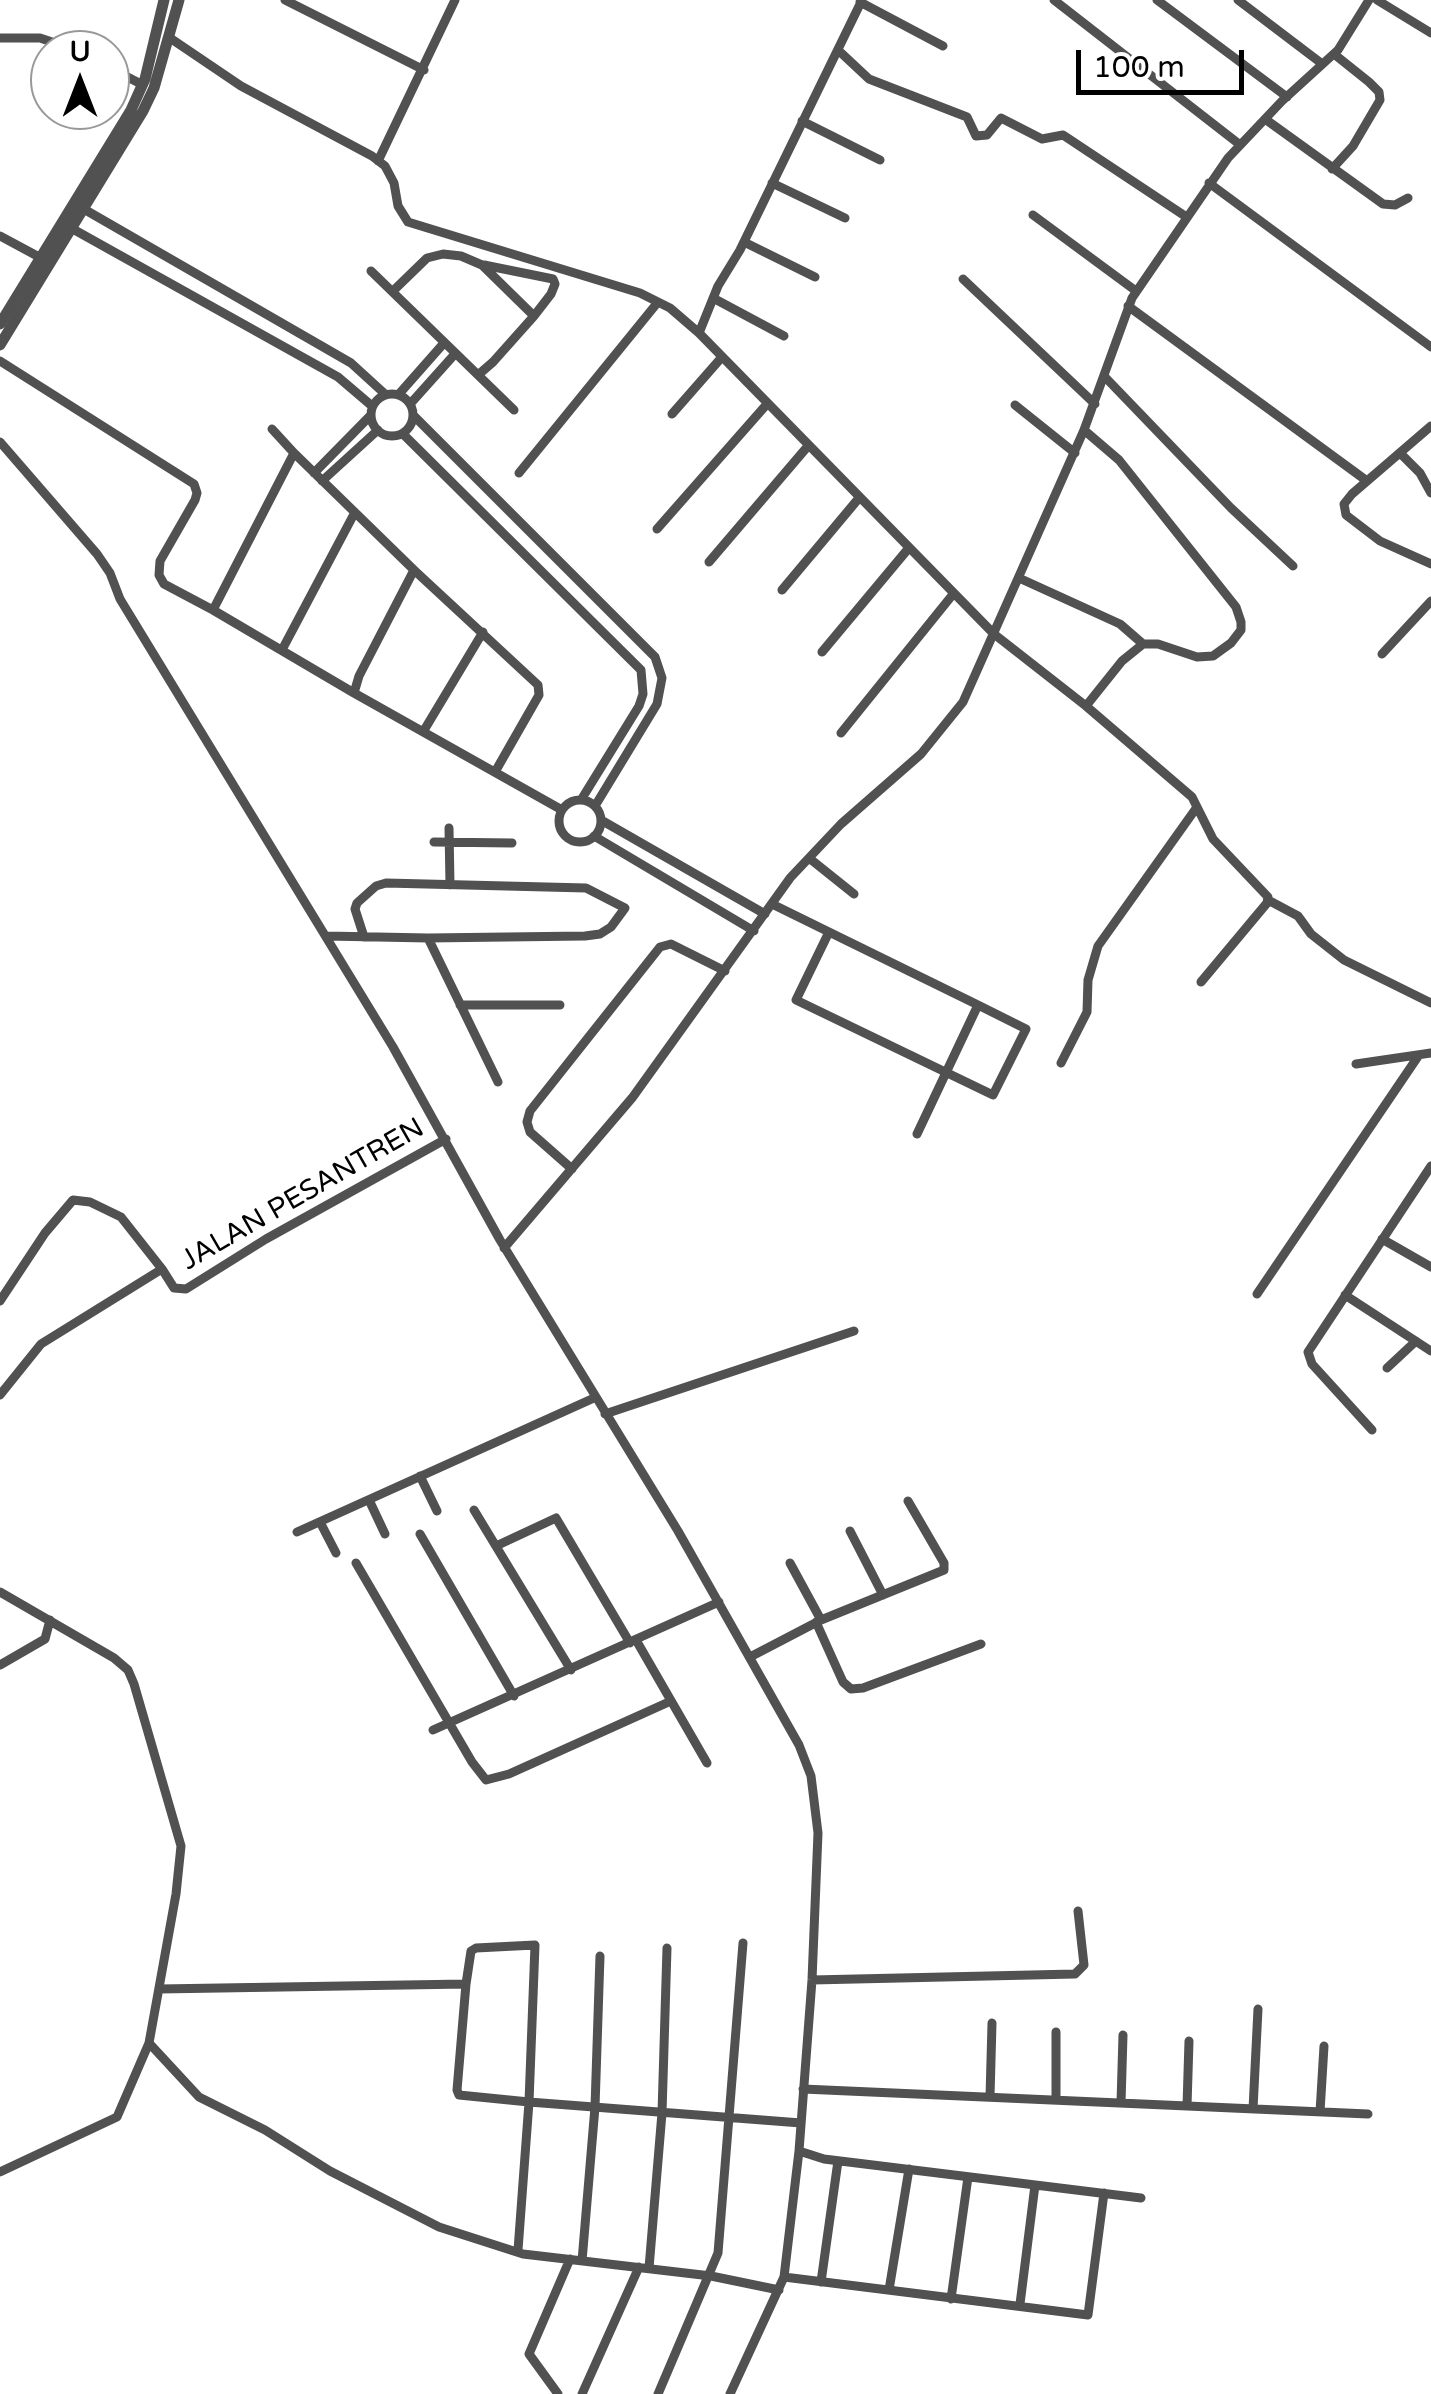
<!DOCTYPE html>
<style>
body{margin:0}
#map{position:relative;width:1431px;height:2394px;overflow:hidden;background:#fff;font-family:"Varela Round",sans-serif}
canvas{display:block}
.north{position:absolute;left:30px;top:30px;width:100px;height:100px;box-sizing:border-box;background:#fff;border:2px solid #999;border-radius:50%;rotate:0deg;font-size:28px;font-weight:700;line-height:40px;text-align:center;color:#000}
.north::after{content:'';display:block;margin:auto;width:35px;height:45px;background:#000;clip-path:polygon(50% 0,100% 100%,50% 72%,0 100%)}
.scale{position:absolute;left:1076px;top:50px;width:168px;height:45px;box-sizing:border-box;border:5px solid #000;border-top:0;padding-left:12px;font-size:30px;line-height:35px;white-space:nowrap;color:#000;-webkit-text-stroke:8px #fff;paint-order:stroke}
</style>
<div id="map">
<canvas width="1431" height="2394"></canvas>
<div class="north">U</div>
<div class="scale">100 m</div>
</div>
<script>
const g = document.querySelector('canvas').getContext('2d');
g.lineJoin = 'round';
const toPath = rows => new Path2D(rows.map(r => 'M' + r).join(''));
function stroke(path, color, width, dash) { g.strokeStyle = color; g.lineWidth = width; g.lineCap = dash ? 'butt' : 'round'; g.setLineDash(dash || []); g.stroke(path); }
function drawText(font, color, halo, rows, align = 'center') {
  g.font = font + ' "Varela Round",sans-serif'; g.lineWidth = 8; g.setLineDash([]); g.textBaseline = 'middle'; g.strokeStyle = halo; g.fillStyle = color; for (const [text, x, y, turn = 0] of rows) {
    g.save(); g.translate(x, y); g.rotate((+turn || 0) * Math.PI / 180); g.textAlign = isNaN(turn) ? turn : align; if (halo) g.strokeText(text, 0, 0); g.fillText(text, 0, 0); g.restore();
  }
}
const minor = toPath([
 [285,0,424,70],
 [1054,0,1239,144],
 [1157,0,1287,97],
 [1238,0,1321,63],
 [1377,0,1431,33],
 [860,2,943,46],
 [0,38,40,38,76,50],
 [170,38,241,86,372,156,385,166,394,183,398,206,408,222,640,293,670,308,699,333,994,634,1086,706,1192,797,1213,839,1268,897,1267,903,1201,982],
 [838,50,869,79,967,117,976,136,987,135,1001,118,1042,139,1063,135,1185,216],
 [110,68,143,85],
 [1265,119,1383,204,1395,205,1408,198],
 [802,121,880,160],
 [378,161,455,0],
 [1332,169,1353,146,1380,100,1379,92,1369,82,1334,54],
 [772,183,845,218],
 [1209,183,1431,347],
 [82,208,351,363,385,394],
 [1033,215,1136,291],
 [71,228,338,377,372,406],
 [0,236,41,258],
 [744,242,815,277],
 [484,265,553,279,555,284,551,294,534,316],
 [371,271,478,375,493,362,534,316,482,265,461,256,443,254,427,258,393,291],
 [963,279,1095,404],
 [713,298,784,336],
 [1128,306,1367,481],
 [699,333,718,286,740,250,862,0],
 [0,361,194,484,197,493,195,500,160,561,159,575,164,584,213,610],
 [478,375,514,410],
 [1104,376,1231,508,1293,566],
 '371 415a21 21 0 1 1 42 0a21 21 0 1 1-42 0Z',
 [399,394,444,343],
 [411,403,454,355],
 [1015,405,1075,453],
 [672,414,722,357],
 [414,416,655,657,662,678,657,704,595,806],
 [1431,426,1352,494,1344,504,1346,515,1380,541,1431,564],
 [272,429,294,453],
 [1084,430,1119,460,1236,607,1241,622,1241,630,1231,643,1213,656,1197,657,1158,644,1143,644,1122,661,1086,706],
 [403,434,641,670,643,694,639,706,581,800],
 [0,442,97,554,110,573,120,599,393,1047,500,1240,678,1531,799,1745,811,1776,818,1833,812,1980,799,2151,784,2277,730,2394],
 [1400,453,1420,473,1431,493],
 [314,473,370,416],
 [519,473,658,302],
 [322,481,378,430],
 [657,529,767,404],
 [709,562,808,446],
 [414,570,538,685,539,695,495,772],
 [1019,578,1120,624,1143,644],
 [782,590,859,498],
 [283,648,354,514],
 [822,652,908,549],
 [1382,654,1431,601],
 [354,693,213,610,294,453,414,570,359,676,354,693,562,810],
 [423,732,483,632],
 [841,733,954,593],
 '559 821a21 21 0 1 1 42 0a21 21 0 1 1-42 0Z',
 [601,820,765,914],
 [449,828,450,885],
 [594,836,754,931],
 [434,842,512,843],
 [809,858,854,894],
 [1268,900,1298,916,1311,934,1344,960,1431,1003],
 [772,904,829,932,978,1005,1026,1029,993,1095,796,1000,829,932],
 [326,936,428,938,585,936,600,934,611,927,625,908,586,888,386,883,376,886,357,903,355,909,364,937],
 [428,938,498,1082],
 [460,1005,560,1005],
 [1061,1063,1087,1012,1088,980,1098,946,1197,807],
 [1356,1064,1431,1053],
 [917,1134,978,1005],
 [572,1169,530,1132,527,1122,530,1111,660,947,671,944,725,971],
 [1382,1239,1431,1267],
 [504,1248,632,1098,790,878,841,824,921,754,963,702,1084,430,1132,298,1228,158,1282,101,1338,50,1369,0],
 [1257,1294,1419,1055],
 [1345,1295,1431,1351],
 [0,1301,45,1233,73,1200,90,1202,121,1217,162,1269],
 [1387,1368,1416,1341],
 [0,1395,41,1344,162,1269,174,1288,186,1289,266,1239,446,1139],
 [605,1414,854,1331],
 [1372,1430,1312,1364,1308,1352,1431,1166],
 [420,1476,437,1511],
 [369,1500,385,1534],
 [474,1510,571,1670],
 [320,1522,336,1553],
 [850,1531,883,1595],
 [297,1532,594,1398],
 [420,1534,514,1696],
 [496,1546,556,1518,630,1643],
 [356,1563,472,1762,486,1780,509,1774,671,1701],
 [790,1563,821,1620],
 [0,1592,114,1658,128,1670,134,1684,181,1846,176,1894,149,2043,199,2097,265,2130,330,2171,439,2227,523,2254,711,2276,779,2290],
 [816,1622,843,1682,851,1689,863,1688,981,1644],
 [636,1640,707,1763],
 [750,1657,821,1620,944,1570,944,1563,908,1501],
 [0,1665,45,1639,50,1620],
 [433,1730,719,1602],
 [812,1980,1075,1974,1084,1965,1078,1911],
 [466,1984,471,1951,476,1948,535,1945,529,2102,801,2123],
 [159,1989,466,1984,457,2090,459,2095,529,2102,518,2250],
 [1056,2032,1056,2100],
 [803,2089,1368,2114],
 [990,2097,992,2023],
 [1121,2103,1123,2035],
 [1187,2106,1189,2041],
 [1253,2109,1258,2009],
 [1320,2112,1324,2046],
 [799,2151,824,2159,1141,2198],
 [0,2172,117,2117,149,2043],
 [582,2261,595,2107,600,1956],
 [649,2268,662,2113,667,1948],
 [784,2277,1088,2315,1104,2193],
 [821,2282,838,2161],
 [889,2290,909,2169],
 [951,2299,968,2177],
 [1020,2304,1035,2185],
 [558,2394,529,2354,570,2259],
 [582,2394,639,2267],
 [658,2394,718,2253,743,1943]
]);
const tertiary = toPath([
 [0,324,131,110,145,79,164,0],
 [0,345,143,111,154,88,179,0]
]);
const streetNames = [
 ["JALAN PESANTREN",303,1195,-30]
];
stroke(minor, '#515151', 9);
stroke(tertiary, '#515151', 11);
drawText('28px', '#000', '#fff', streetNames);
</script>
